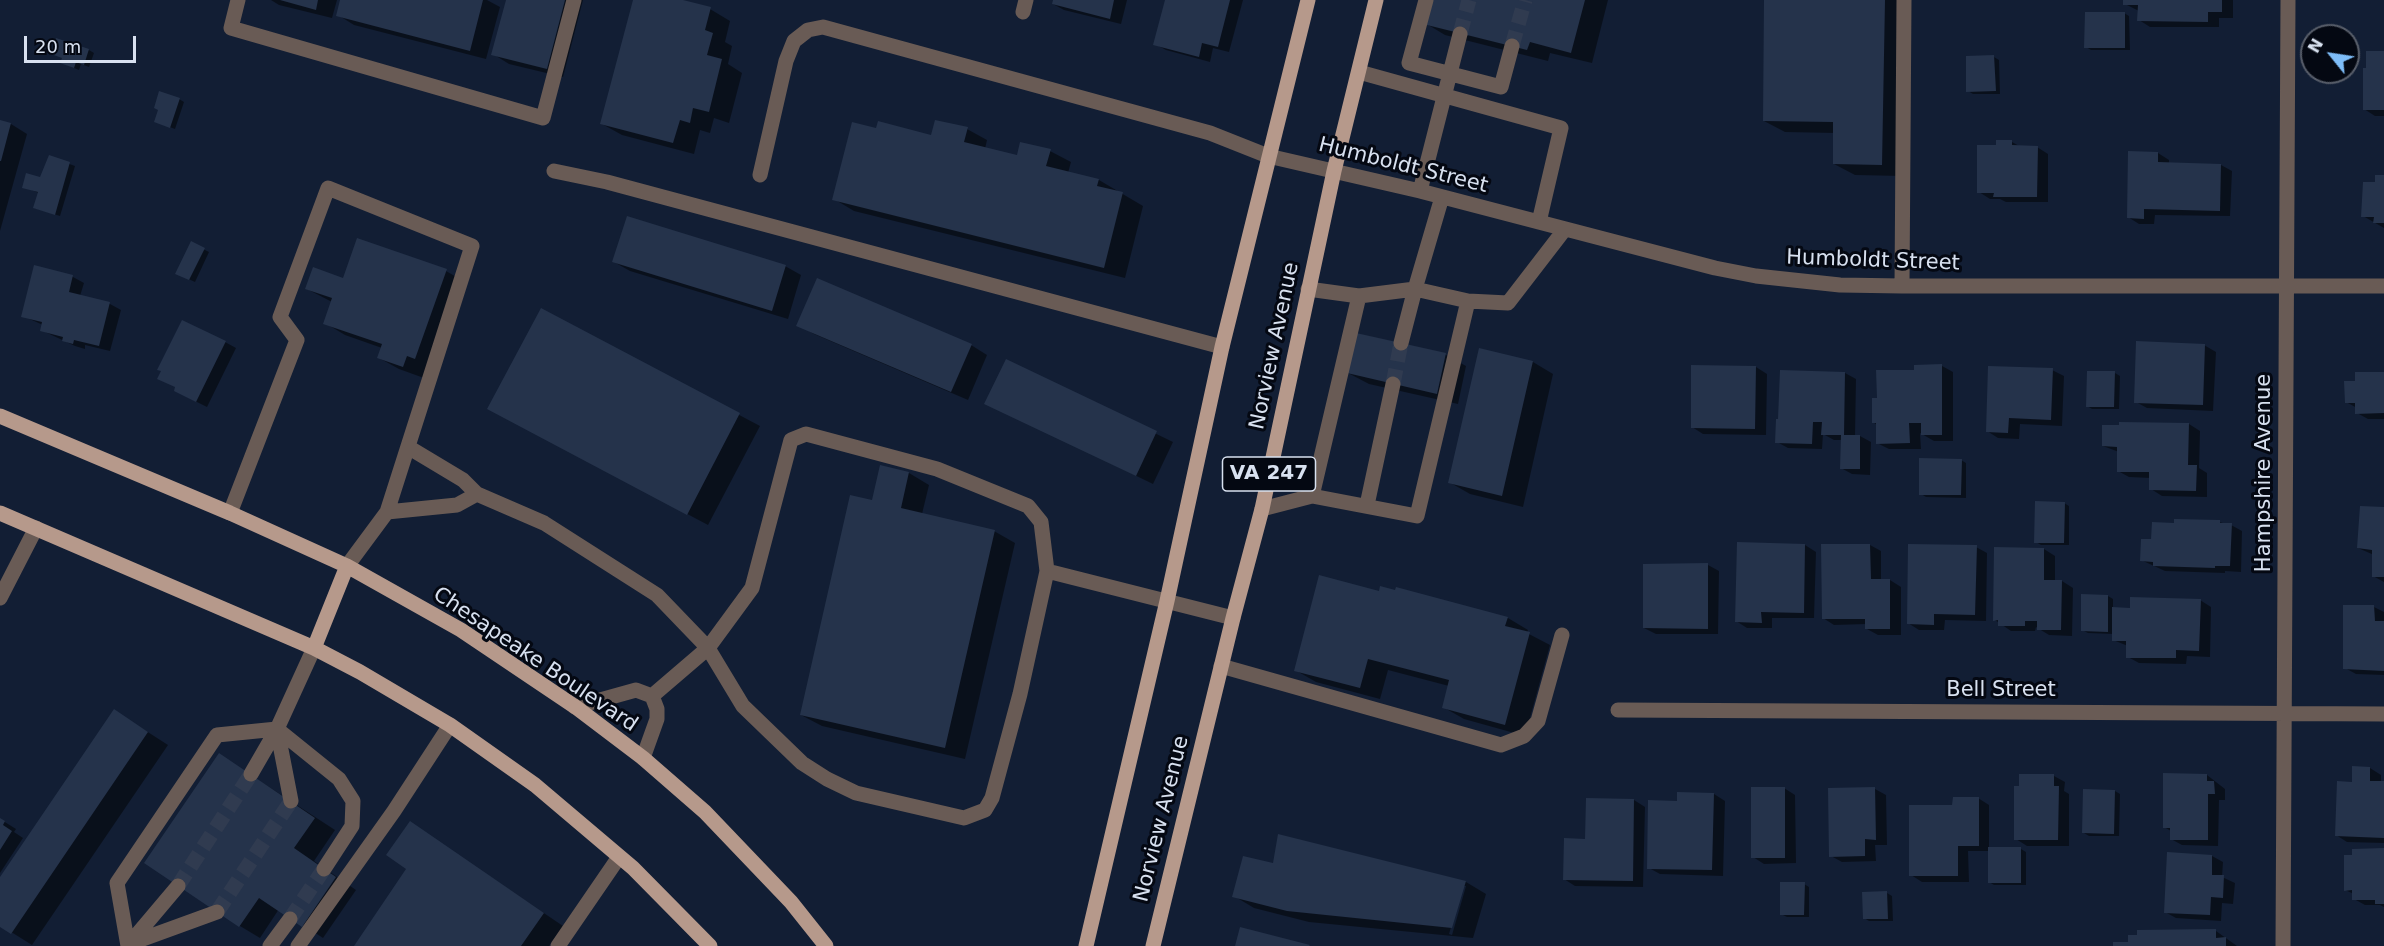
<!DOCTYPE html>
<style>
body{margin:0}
#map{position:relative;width:2384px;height:946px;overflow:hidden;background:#121e34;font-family:"DejaVu Sans",sans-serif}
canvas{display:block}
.north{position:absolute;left:2300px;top:24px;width:60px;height:60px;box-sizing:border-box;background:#040812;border:2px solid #595f6b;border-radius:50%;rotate:300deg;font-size:16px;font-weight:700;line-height:24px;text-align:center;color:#d8e1f0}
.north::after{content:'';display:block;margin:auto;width:21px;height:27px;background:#7ebdf9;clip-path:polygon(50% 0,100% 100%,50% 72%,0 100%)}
.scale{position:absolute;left:24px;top:36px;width:112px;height:27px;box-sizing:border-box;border:3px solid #d8e1f0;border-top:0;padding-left:8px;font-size:18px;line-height:21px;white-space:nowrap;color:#d8e1f0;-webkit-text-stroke:4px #040812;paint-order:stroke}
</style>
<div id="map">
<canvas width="2384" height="946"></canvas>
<div class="north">N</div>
<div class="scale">20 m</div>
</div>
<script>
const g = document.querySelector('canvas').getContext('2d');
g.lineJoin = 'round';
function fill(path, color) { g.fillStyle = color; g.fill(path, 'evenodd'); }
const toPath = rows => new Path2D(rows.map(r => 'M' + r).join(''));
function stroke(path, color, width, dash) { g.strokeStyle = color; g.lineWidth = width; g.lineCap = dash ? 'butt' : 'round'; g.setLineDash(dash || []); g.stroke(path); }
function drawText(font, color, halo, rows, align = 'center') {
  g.font = font + ' "DejaVu Sans",sans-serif'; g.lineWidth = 6; g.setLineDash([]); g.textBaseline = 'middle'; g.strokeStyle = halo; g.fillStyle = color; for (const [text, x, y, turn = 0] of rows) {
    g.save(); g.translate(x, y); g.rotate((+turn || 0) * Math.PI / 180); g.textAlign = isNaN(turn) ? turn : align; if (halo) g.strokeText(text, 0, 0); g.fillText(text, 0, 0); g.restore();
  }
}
const shadow = toPath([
 [271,0,337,0,332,18,279,5],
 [342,0,487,0,500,7,486,59,354,25,338,15],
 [507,0,583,0,563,77,509,64,493,54],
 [634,0,677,0,710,9,730,21,725,42,732,46,728,64,742,73,729,123,714,118,710,133,700,130,694,154,622,135,602,124],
 [1054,0,1127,0,1121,24,1064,10,1053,4],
 [1166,0,1243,0,1229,52,1213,48,1210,62,1166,50,1155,44],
 [1431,0,1608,0,1592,63,1550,53,1548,61,1445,35,1425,23],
 [1766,0,1905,0,1902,176,1855,175,1834,164,1835,133,1785,132,1764,121],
 [2125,0,2233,0,2233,18,2219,18,2219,27,2150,27,2139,20,2139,11,2125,4],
 [2124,13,2129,16,2130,50,2091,50,2086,47],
 [89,50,94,53,89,67,81,64,79,70,62,63],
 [2384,53,2384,116,2375,116,2364,109,2367,69],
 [1994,57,1999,60,2000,94,1973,94,1968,91],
 [179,99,184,102,175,129,156,122],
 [0,121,11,124,27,134,0,231],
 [967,129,987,140,985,149,1018,157,1050,151,1071,162,1068,173,1099,180,1143,206,1125,278,854,211,834,199,877,130,933,137],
 [2012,142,2021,147,2037,147,2048,154,2048,202,2006,202,2000,199,1990,199,1979,192,1998,147],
 [2130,152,2158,153,2169,160,2169,164,2221,165,2232,171,2230,216,2155,215,2154,224,2139,224,2128,217],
 [50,157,75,166,60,216,34,208,39,193,24,187,41,178],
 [2384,177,2384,228,2363,216,2376,184],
 [191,243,209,252,195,282,182,276],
 [614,262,785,266,801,275,788,319,630,271],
 [35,267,73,277,84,283,80,296,110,304,121,310,110,351,85,345,85,349,75,346,41,330,43,325,23,316],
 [446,271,467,283,424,378,399,369,379,358,382,348,345,335,325,323,332,302,307,289,344,280],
 [541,310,760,426,708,525,510,420],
 [798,325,971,345,987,355,968,400,814,334],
 [225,342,236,348,207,407,187,397],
 [2204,345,2216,352,2213,411,2147,408,2136,402],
 [1481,350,1533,362,1553,374,1523,507,1470,494,1449,482],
 [1446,355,1466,366,1458,404,1369,384,1348,373],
 [1006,361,1173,442,1153,484,986,403],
 [1942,366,1953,372,1953,441,1934,441,1920,433,1921,449,1889,449,1877,443,1877,425,1873,422,1878,400,1915,371],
 [1756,367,1767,374,1766,435,1703,434,1692,427],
 [2052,370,2064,376,2062,426,2020,424,2019,439,1998,438,1987,431],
 [1845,373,1856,379,1855,436,1860,436,1871,442,1870,475,1852,474,1841,468,1842,440,1834,440,1823,434,1822,449,1788,448,1777,442],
 [2115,373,2120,376,2119,409,2092,409,2087,406],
 [2384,373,2384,419,2368,419,2357,413,2357,408,2346,402,2357,382],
 [2189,424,2200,431,2199,468,2207,473,2207,497,2162,496,2151,489,2151,478,2129,477,2118,471,2119,452,2103,446],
 [1961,460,1966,463,1966,498,1926,497,1921,494],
 [881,466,909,473,929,485,922,514,994,531,1015,543,965,759,822,726,801,715,873,502],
 [2064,503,2069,506,2069,545,2041,545,2036,542],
 [2384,508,2384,582,2373,576,2374,555,2358,548],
 [2219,522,2231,525,2242,531,2241,572,2225,571,2225,573,2165,571,2141,560,2153,540],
 [1805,545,1816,552,1814,618,1772,618,1772,628,1747,628,1736,621],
 [1870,545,1881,551,1881,580,1890,580,1901,587,1901,635,1878,635,1867,629,1867,624,1834,625,1823,618],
 [1976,547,1987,553,1986,621,1945,620,1944,630,1919,630,1908,623],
 [1995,549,2044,549,2055,556,2055,581,2062,581,2073,588,2072,636,2049,635,2036,627,2035,631,2011,631,1995,620],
 [1708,565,1719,571,1718,634,1656,634,1644,628],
 [1397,589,1508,618,1528,630,1527,633,1550,645,1525,736,1464,719,1443,707,1449,686,1388,670,1380,699,1316,682,1295,670,1380,593,1396,592],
 [2108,596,2113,599,2113,609,2131,609,2200,600,2211,607,2210,657,2187,656,2186,664,2139,663,2128,657,2128,646,2113,640,2113,634,2088,633,2082,630],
 [2374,607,2384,612,2384,675,2356,674,2345,668],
 [115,711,168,745,32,945,0,925,0,880],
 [220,755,335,830,314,861,356,890,323,938,279,909,260,938,240,926],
 [2354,768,2370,768,2381,775,2381,783,2384,783,2384,843,2347,842,2336,835,2353,783],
 [2207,775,2225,789,2225,800,2219,800,2218,846,2182,845,2171,839,2171,831,2164,827],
 [2054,776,2065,782,2064,791,2069,794,2069,846,2027,846,2016,839],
 [1784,788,1795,795,1796,863,1764,864,1753,857],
 [1875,789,1886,795,1887,845,1875,845,1876,861,1842,862,1831,856],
 [2085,791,2115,791,2120,794,2119,836,2089,836,2084,833],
 [1714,794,1725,801,1723,876,1660,874,1649,868,1678,803],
 [1978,798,1989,805,1989,849,2021,849,2026,852,2026,885,1994,885,1989,882,1989,851,1968,851,1969,882,1922,882,1911,875,1954,806],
 [1634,800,1645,807,1643,887,1575,886,1564,879,1587,840],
 [0,819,16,829,14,832,23,838,0,873],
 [411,823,563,926,549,946,356,946,408,869],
 [2384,850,2384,907,2380,905,2365,905,2354,899,2354,894,2345,890],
 [2212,856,2223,862,2222,877,2235,883,2233,904,2222,903,2221,921,2176,918,2165,912],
 [1274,865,1466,882,1486,894,1473,938,1309,922,1254,908,1234,896],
 [1463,886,1466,886,1452,935,1449,934],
 [1804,884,1809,887,1809,917,1787,917,1781,914],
 [1887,893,1892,896,1893,921,1869,921,1864,918],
 [2216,931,2237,946,2115,946,2130,943,2139,936]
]);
const building = toPath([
 [280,0,318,0,316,10],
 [340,0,483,0,470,51,336,16],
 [506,0,565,0,547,69,491,55],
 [633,0,683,0,711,7,705,30,713,33,707,55,722,59,709,112,693,108,690,123,680,120,673,143,600,124],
 [1053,0,1114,0,1110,19,1052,4],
 [1165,0,1230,0,1218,47,1202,43,1199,57,1153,45],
 [1429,0,1585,0,1571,53,1530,42,1527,50,1423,24],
 [1764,0,1885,0,1882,165,1833,164,1833,122,1763,121],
 [2123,0,2222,0,2222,12,2208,12,2208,22,2137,21,2138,5,2123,5],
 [2085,12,2125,12,2125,48,2084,48],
 [56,38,89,49,84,65,76,62,74,68,60,63,62,58,51,54],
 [2366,51,2384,51,2384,110,2363,110,2363,68,2366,68],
 [1994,55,1996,91,1966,92,1966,56],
 [159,91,180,98,170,128,154,122,158,110,154,108],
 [0,120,11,123,1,161,0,161],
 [935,120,968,127,964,142,1017,155,1020,142,1051,149,1046,166,1099,179,1097,186,1123,192,1104,268,832,200,852,122,876,128,878,121,931,135],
 [1996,140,2012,140,2012,145,2038,146,2037,197,1993,197,1994,193,1977,193,1977,145,1996,145],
 [2128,151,2158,152,2158,162,2221,164,2220,211,2144,209,2144,219,2127,218],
 [49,155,70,162,55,215,33,208,38,192,22,188,26,173,40,177],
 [2375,175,2384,175,2384,223,2373,223,2374,217,2361,217,2363,182,2375,182],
 [627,216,786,265,772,311,612,262],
 [357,238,447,269,415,359,407,356,403,367,377,358,382,344,323,324,332,298,305,289,313,267,343,278],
 [191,241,205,248,189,280,175,274],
 [34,265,73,275,69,292,110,302,99,346,74,340,73,344,62,341,63,337,40,331,42,322,21,317],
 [817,278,972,344,951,392,796,326],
 [541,308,740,413,687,515,487,409],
 [182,320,226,341,196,402,174,391,175,387,157,379,161,371,157,370],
 [1356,333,1446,353,1437,394,1347,373],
 [2136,341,2205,344,2203,405,2134,403],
 [1479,348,1533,361,1502,496,1448,483],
 [1006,359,1157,431,1136,476,984,404],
 [1942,364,1942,435,1921,435,1921,423,1909,423,1910,443,1876,444,1876,423,1872,423,1872,398,1877,398,1876,370,1914,370,1914,365],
 [1691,365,1756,366,1755,429,1691,428],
 [1988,366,2053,368,2051,420,2009,418,2008,433,1986,432],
 [1780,370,1845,372,1844,435,1860,435,1860,469,1840,469,1841,435,1821,435,1822,422,1813,422,1812,444,1775,443,1776,419,1778,419],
 [2087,371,2115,371,2114,407,2086,407],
 [2355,372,2384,372,2384,413,2355,414,2355,403,2345,403,2344,381,2355,381],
 [2119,422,2189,423,2188,465,2197,465,2196,491,2149,490,2149,472,2117,472,2117,447,2102,446,2102,425,2119,425],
 [1919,458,1962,459,1961,495,1919,495],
 [880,465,909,472,901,508,995,530,945,748,800,715,850,495,872,500],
 [2035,501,2065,502,2064,543,2034,543],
 [2360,506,2384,507,2384,577,2372,577,2372,550,2357,548],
 [2174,519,2220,520,2220,523,2232,523,2230,566,2215,566,2215,568,2153,566,2153,562,2140,561,2141,539,2151,539,2152,522,2174,523],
 [1737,542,1805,544,1804,613,1761,612,1762,623,1735,622],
 [1821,544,1870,544,1871,579,1890,579,1890,629,1865,629,1865,619,1822,619],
 [1908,544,1977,545,1975,615,1934,614,1934,625,1907,624],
 [1994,547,2044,548,2044,580,2062,580,2061,630,2037,630,2037,621,2025,621,2025,626,1998,626,1998,620,1993,621],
 [1708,563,1708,629,1643,628,1643,564],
 [1319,575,1379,591,1380,586,1395,590,1396,587,1508,617,1505,626,1530,632,1505,725,1442,708,1449,680,1368,659,1360,688,1294,671],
 [2081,594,2108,595,2108,632,2081,631],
 [2130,597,2201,599,2199,651,2176,650,2176,658,2126,658,2126,641,2112,641,2112,607,2130,608],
 [2343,605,2374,605,2375,621,2384,621,2384,671,2343,669],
 [114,709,148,732,11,934,0,927,0,877],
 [219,753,315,818,294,848,336,877,302,927,259,898,239,927,144,863],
 [2352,766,2370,767,2370,781,2384,781,2384,838,2335,836,2337,781,2352,782],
 [2163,773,2207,774,2207,781,2214,781,2215,794,2208,794,2208,840,2170,840,2170,828,2163,828],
 [2019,774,2054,774,2054,786,2059,786,2058,840,2014,840,2014,786,2019,786],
 [1751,787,1785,787,1785,858,1751,858],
 [1875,787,1876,840,1865,839,1865,856,1829,857,1828,788],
 [2083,789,2115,790,2114,834,2082,833],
 [1677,792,1714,793,1712,870,1647,869,1648,800,1677,801],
 [1953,797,1979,797,1979,846,1958,846,1958,876,1909,876,1909,805,1952,805],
 [1586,798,1634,799,1633,881,1563,880,1564,838,1585,839],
 [0,818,5,821,3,825,12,831,0,850],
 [410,821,544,913,521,946,354,946,406,869,386,855],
 [1278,834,1466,881,1452,928,1287,911,1232,897,1243,856,1273,863],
 [1988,847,2021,847,2021,883,1988,883],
 [2384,848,2384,904,2375,904,2375,900,2352,900,2352,890,2344,891,2344,855,2352,855,2352,849],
 [2167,852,2212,855,2212,875,2224,875,2223,898,2211,897,2210,915,2164,913],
 [1780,882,1805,882,1804,915,1780,915],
 [1887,891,1888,919,1863,919,1862,892],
 [1240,927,1310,945,1309,946,1235,946],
 [2216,929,2216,938,2226,937,2226,946,2113,946,2113,942,2128,942,2128,935,2137,935,2137,930]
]);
const minorTunnel = toPath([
 [1460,34,1469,0],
 [1512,46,1525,0],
 [1393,384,1401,343],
 [178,886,251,774],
 [217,912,291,801],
 [290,919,324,869]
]);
const minor = toPath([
 [238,0,231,28,543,118,574,0],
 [1426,0,1409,63,1501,87,1512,46],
 [1023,12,1026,0],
 [1359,72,1561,128,1539,222],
 [554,171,607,182,1222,347],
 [760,175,786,61,794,41,808,30,823,27,1210,133,1268,156,1420,191,1715,268,1756,276,1840,285,1902,286,2384,286],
 [1420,191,1460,34],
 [1902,286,1904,0],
 [1308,289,1359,296],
 [1468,301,1508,303,1565,229],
 [408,447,463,480,477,494,544,523,657,595,708,648,743,706,802,763,827,779,856,793,964,818,985,810,992,798,1020,694,1047,571,1233,618],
 [1312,496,1359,296,1415,289,1442,197],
 [1367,505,1393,384],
 [1262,509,1312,496,1417,516,1468,301,1415,289,1401,343],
 [387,512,457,505,477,494],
 [230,513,297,340,280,317,328,188,472,246,387,512,347,566],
 [0,598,36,528],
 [1221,666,1501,745,1524,736,1538,721,1562,635],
 [652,696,708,648,752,588,791,440,806,434,937,469,1028,506,1041,522,1047,571],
 [575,707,636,690,652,696,657,709,657,719,643,758],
 [1618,710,2384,714],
 [277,729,339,779,353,801,352,826,324,869],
 [277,729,291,801],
 [251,774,277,729],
 [178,886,129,944,217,912],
 [128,946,117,883,217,735,277,729,314,648],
 [270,946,290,919],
 [298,946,394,811,450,725],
 [558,946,619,857],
 [2283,946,2288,0]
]);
const major = toPath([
 [0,416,230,513,347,566,461,630,577,708,643,758,705,812,791,902,826,946],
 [0,513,314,648,360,672,450,725,535,785,633,868,710,946],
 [314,648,347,566],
 [1086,946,1167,601,1222,347,1308,0],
 [1153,946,1233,618,1262,509,1334,171,1376,0]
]);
const shields = [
 [1269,474,93]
];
const shieldNames = [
 ["VA 247",1269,474]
];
const streetNames = [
 ["Humboldt Street",1403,166,14],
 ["Humboldt Street",1873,261,2],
 ["Norview Avenue",1275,346,-78],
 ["Hampshire Avenue",2265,473,-90],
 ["Chesapeake Boulevard",535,660,34],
 ["Bell Street",2001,691],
 ["Norview Avenue",1162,819,-76]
];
fill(shadow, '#0007');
fill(building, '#25334b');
stroke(minorTunnel, '#303b50', 15, [15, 8]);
stroke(minor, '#695b55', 15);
stroke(major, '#b6998b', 15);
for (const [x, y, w] of shields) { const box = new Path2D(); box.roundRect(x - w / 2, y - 17, w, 34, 4.5); g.fillStyle = '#040812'; g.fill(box); stroke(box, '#d8e1f0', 1.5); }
drawText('bold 20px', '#d8e1f0', null, shieldNames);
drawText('21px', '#d8e1f0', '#040812', streetNames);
</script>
